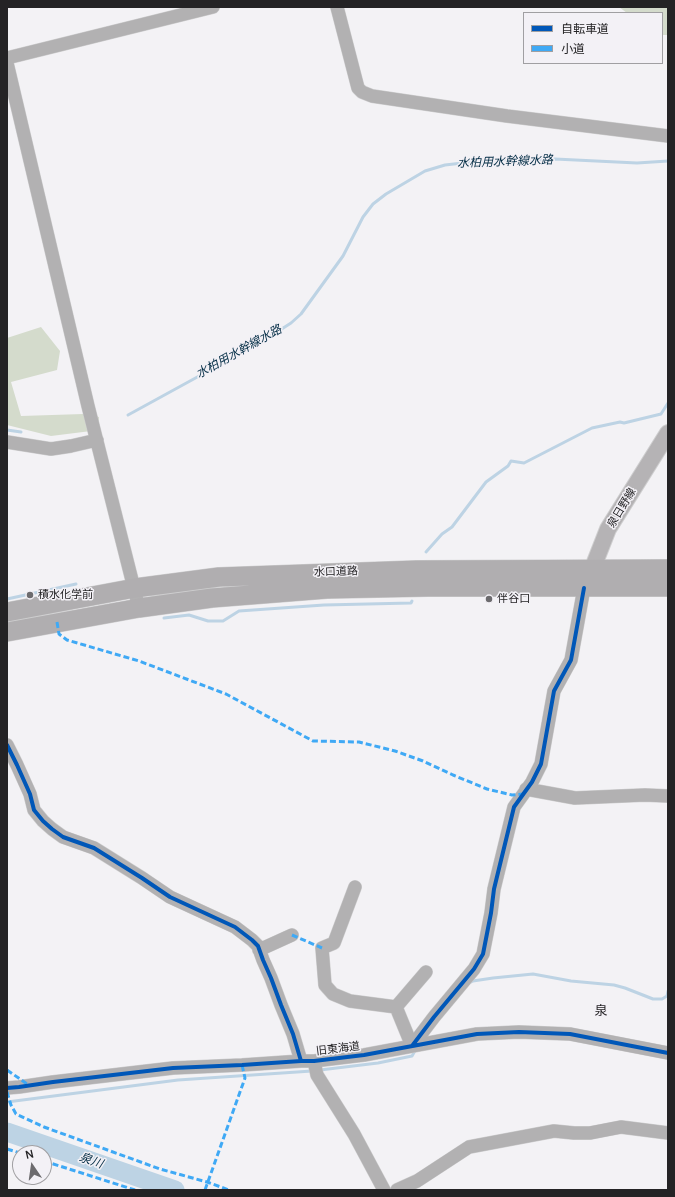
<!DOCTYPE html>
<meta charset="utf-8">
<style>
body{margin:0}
#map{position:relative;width:675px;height:1197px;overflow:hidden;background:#f3f2f5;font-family:Manrope,"Noto Sans JP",sans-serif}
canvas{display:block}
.frame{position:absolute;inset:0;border:8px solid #242325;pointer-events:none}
.legend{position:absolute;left:523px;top:12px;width:140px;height:52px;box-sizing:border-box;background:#f3f1f6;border:1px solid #a09fa2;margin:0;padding:5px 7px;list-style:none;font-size:12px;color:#242325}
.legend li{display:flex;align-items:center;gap:8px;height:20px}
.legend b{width:20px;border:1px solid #a09fa2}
.north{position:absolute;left:12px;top:1145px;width:40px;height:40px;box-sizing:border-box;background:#f3f1f6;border:1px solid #a09fa2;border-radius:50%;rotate:347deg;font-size:11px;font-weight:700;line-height:16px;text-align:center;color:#242325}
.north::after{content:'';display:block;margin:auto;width:14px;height:18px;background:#6c6b6e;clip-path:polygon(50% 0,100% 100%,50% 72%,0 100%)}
</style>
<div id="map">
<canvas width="675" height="1197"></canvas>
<div class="frame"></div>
<ul class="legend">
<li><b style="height:5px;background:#0057b8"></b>自転車道</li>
<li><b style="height:5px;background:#3fa9f5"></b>小道</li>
</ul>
<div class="north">N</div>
</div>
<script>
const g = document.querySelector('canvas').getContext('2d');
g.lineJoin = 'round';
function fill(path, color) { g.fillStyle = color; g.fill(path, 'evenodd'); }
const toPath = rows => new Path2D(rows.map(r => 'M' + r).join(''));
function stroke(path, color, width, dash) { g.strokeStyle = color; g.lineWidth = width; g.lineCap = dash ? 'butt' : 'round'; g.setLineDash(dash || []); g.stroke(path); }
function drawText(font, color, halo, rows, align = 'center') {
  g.font = font + ' Manrope,"Noto Sans JP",sans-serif'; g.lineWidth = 3; g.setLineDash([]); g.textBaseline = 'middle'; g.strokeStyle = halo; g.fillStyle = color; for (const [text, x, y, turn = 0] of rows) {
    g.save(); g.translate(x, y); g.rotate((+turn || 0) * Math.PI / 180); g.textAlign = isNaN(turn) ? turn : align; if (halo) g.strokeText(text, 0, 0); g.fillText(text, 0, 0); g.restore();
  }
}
const green = toPath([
 [619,7,668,7,668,35,662,35,662,13,627,13],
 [41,327,60,351,57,370,11,382,21,416,83,414,99,417,99,430,51,436,7,425,7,338]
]);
const stream = toPath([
 [128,415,263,341,291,323,301,314,343,256,363,217,373,204,386,194,425,171,445,165,489,160,555,159,637,163,668,161],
 [7,430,21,432],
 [426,552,442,534,452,527,486,482,508,466,511,461,524,463,592,428,620,422,624,423,661,414,668,403],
 [7,599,76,584],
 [164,618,189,615,208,621,223,621,239,611,324,605,411,603,412,601],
 [469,983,473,981,493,978,533,974,571,981,614,985,625,988,653,999,662,999,667,996,668,991],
 [320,1070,378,1063,412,1056,416,1049],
 [7,1102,178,1080,312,1071]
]);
const river = toPath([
 [7,1132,175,1190]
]);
const minor = toPath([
 [337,7,358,88,362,92,372,96,507,116,668,136],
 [7,58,213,7],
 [7,63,88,406,139,608],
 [7,442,51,449,71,446,97,440],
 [7,745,17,765,30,794,34,810,43,821,52,829,63,837,94,848,142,878,170,897,235,927,252,940,258,946,263,960,271,978,281,1005,293,1034,301,1061],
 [526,789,575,798,645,795,668,796],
 [355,887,334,943,322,948,325,985,333,994,350,1001,396,1007,412,1046],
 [259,950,292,935],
 [396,1007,426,972],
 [412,1046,434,1017,474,969,483,954,491,913,494,889,514,807,532,782,541,764,554,691,571,660,584,588],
 [314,1061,317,1075,354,1134,384,1190],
 [7,1088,19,1087,53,1082,173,1068,242,1065,301,1061,314,1061,364,1055,477,1034,519,1032,570,1034,668,1053],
 [397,1190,417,1181,469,1147,554,1131,574,1133,590,1133,621,1127,668,1133]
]);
const major = toPath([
 [588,580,608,529,668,433]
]);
const highway = toPath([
 [7,612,135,588,219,577,417,570,668,569],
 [7,632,139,608,212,598,327,589,428,587,668,587]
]);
const quiet = toPath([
 [57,622,59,634,67,640,139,661,226,694,313,741,359,742,395,751,423,761,453,775,487,789,512,795,523,794],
 [292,935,322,948],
 [7,1070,30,1086],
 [7,1092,11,1105,16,1114,44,1127,160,1169,207,1182,229,1190],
 [7,1149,20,1153],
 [44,1161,135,1190],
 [205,1190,245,1078,242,1065]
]);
const cycleway = toPath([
 [7,745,17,765,30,794,34,810,43,821,52,829,63,837,94,848,142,878,170,897,235,927,252,940,258,946,263,960,271,978,281,1005,293,1034,301,1061],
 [412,1046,434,1017,474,969,483,954,491,913,494,889,514,807,532,782,541,764,554,691,571,660,584,588],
 [7,1088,19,1087,53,1082,173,1068,242,1065,301,1061,314,1061,364,1055,477,1034,519,1032,570,1034,668,1053]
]);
const markers = [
 [30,595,4,"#6c6b6e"],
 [489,599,4,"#6c6b6e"]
];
const streetNames = [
 ["泉日野線",622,508,-59],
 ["水口道路",336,572,-2],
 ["旧東海道",338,1049,-7]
];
const poiNames = [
 ["積水化学前",38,595],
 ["伴谷口",497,599]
];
const waterNames = [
 ["水柏用水幹線水路",505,162,-2],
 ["水柏用水幹線水路",239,352,-29],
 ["泉川",91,1161,19]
];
const quarterNames = [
 ["泉",601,1011]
];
fill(green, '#d4dbcc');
stroke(stream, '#bdd3e4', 3);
stroke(river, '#bdd3e4', 19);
stroke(minor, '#cececf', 14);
stroke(major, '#cececf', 18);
stroke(highway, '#cececf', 20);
stroke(minor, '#b2b1b2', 13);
stroke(major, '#b5b3b5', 16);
stroke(highway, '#b0aeb0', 19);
stroke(quiet, '#3fa9f5', 3, [6, 3]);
stroke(cycleway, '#0057b8', 4);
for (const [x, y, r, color] of markers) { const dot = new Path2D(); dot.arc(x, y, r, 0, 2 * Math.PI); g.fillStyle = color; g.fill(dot); stroke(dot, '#f3f1f6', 1.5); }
drawText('11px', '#242325', '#f3f1f6', streetNames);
drawText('11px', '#242325', '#f3f1f6', poiNames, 'left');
drawText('italic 12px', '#032d45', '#f3f1f6', waterNames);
drawText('13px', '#242325', '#f3f1f6', quarterNames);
</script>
